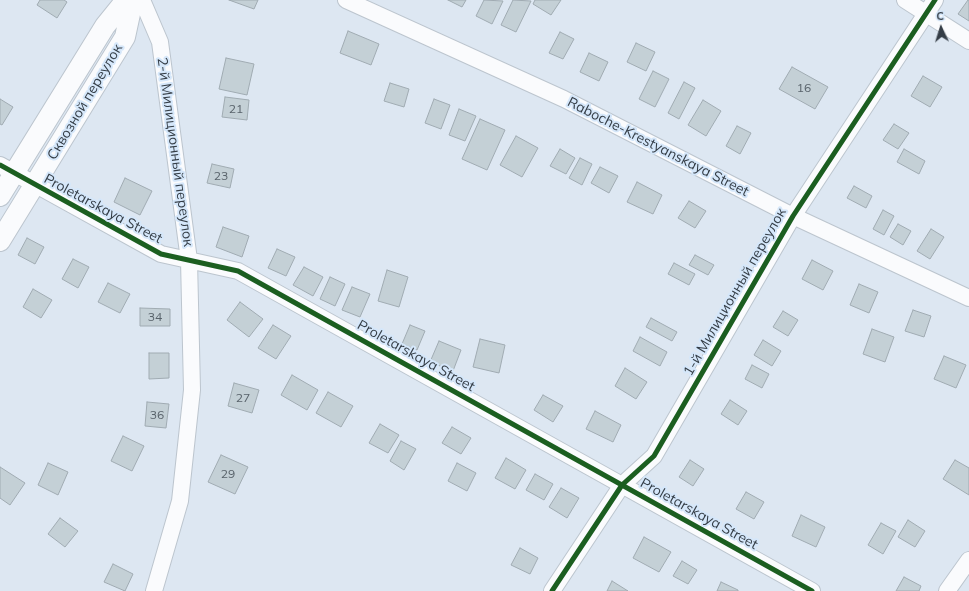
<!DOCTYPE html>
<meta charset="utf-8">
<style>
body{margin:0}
#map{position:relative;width:969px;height:591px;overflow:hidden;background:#dde7f2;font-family:Mulish,sans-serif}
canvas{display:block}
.north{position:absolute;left:921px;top:8px;width:40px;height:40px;-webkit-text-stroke:3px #d5e7fa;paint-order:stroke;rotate:356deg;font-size:11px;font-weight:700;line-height:16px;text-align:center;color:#343d46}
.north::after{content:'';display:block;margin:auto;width:14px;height:18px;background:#343d46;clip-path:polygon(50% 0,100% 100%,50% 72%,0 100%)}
</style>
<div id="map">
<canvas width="969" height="591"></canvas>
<div class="north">С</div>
</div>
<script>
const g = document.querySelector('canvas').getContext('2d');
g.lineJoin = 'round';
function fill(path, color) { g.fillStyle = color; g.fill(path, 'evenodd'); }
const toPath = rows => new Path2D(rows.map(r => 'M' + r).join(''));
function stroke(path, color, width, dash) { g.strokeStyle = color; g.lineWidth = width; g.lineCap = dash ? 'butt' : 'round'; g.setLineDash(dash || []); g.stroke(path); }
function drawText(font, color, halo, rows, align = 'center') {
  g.font = font + ' Mulish,sans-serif'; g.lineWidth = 4; g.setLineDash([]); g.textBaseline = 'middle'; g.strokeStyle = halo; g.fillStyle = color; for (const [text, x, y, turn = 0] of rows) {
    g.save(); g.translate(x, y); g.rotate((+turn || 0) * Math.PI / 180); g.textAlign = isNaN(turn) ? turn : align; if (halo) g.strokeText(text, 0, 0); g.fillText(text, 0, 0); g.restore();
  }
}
const building = toPath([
 [40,0,64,0,67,2,57,18,37,5,40,0],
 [229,0,258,0,254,9,229,0],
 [448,0,466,0,462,7,448,0],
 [484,0,503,1,492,24,476,16,484,0],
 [513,0,531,1,516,32,501,25,513,0],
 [535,0,561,0,551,15,533,4,535,0],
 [968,0,969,0,969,21,958,14,968,0],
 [348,31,379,44,371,65,340,53,348,31],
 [560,32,574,39,563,59,549,53,560,32],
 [636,43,655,52,646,71,627,62,636,43],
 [589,53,608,62,599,81,580,72,589,53],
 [226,58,254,64,247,95,219,89,226,58],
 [792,67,828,87,815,109,779,89,792,67],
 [653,71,669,79,655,107,639,99,653,71],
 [923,76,942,87,930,107,911,96,923,76],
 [684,82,695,88,679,119,668,113,684,82],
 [390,83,409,89,404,107,384,101,390,83],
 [225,97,249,100,247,120,222,117,225,97],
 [0,99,13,107,2,125,0,124,0,99],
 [434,99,450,105,441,129,425,123,434,99],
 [703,100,721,111,706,136,688,125,703,100],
 [459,109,476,116,465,141,449,135,459,109],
 [480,119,505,130,487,170,462,159,480,119],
 [894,124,909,133,898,149,883,140,894,124],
 [737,126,751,133,740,154,726,146,737,126],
 [516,136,538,148,522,177,500,165,516,136],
 [560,149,575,158,566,174,550,166,560,149],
 [904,149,925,161,919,174,897,162,904,149],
 [580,158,592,164,582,185,569,178,580,158],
 [212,164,234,169,230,188,207,183,212,164],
 [600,167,618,176,609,193,591,183,600,167],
 [125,178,152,191,140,215,114,202,125,178],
 [637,182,662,195,653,214,627,202,637,182],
 [854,186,872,196,866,208,847,198,854,186],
 [689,201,706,211,695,228,678,218,689,201],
 [883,210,894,216,884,235,873,229,883,210],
 [898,224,911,231,903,245,890,237,898,224],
 [223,227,249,236,242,257,216,247,223,227],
 [931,229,944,237,930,259,917,251,931,229],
 [27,238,44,247,35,264,18,255,27,238],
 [277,249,295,257,286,276,268,268,277,249],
 [695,255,714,265,708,275,689,265,695,255],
 [73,259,89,267,78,288,62,279,73,259],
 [812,260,833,271,823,290,802,279,812,260],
 [674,263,695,274,689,285,668,274,674,263],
 [304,267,323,277,313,296,293,285,304,267],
 [387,270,408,277,399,307,378,301,387,270],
 [330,277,345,284,335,306,320,299,330,277],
 [108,283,130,294,120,313,98,302,108,283],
 [859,284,878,292,869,313,850,305,859,284],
 [352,287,370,294,360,317,342,310,352,287],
 [33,289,52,300,41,318,23,307,33,289],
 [240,302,263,319,249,337,227,320,240,302],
 [140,308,170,309,170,326,140,326,140,308],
 [913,310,931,316,924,337,905,331,913,310],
 [783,311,798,320,788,336,773,327,783,311],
 [651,318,677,332,672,341,646,327,651,318],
 [273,325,291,336,276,359,258,348,273,325],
 [410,325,425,331,417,350,402,344,410,325],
 [872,329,894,337,885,362,863,354,872,329],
 [640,337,667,352,660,366,633,351,640,337],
 [480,339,505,345,499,373,473,367,480,339],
 [763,340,781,351,772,366,754,355,763,340],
 [439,341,461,350,453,371,430,362,439,341],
 [149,353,169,353,169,378,149,379,149,353],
 [944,356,966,365,956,388,934,379,944,356],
 [752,365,769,374,762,388,745,379,752,365],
 [625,368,647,382,636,399,615,386,625,368],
 [292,375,318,390,307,410,281,395,292,375],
 [234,383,259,390,252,413,228,406,234,383],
 [328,392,353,406,341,427,316,413,328,392],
 [543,395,563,406,553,422,534,410,543,395],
 [730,400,747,411,738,425,721,414,730,400],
 [147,402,169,404,166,428,145,426,147,402],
 [595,411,621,425,613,442,586,429,595,411],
 [380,424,399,435,388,453,369,443,380,424],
 [452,427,471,438,461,454,442,443,452,427],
 [123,436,144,446,132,471,111,461,123,436],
 [401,441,416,449,404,470,390,461,401,441],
 [221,455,248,467,235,494,208,482,221,455],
 [506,458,526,470,515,489,495,478,506,458],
 [690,460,704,469,693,486,679,477,690,460],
 [955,460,969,468,969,495,943,479,955,460],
 [48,463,68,472,58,495,38,485,48,463],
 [457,463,476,473,467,491,448,481,457,463],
 [0,467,25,483,10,505,0,498,0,467],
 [535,474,553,484,544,500,526,490,535,474],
 [561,488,579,498,567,518,549,507,561,488],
 [746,492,764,502,754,519,736,509,746,492],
 [801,515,825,527,816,547,792,536,801,515],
 [60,518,78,531,65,547,48,534,60,518],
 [908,520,925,531,915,547,898,537,908,520],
 [881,523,896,531,883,554,868,545,881,523],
 [644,537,671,552,659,572,633,558,644,537],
 [520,548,538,558,530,574,511,565,520,548],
 [682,561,697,570,688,584,673,576,682,561],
 [113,564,133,574,125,591,104,582,113,564],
 [904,577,921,586,919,591,896,591,904,577],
 [612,581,628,591,607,591,612,581],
 [721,582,738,590,738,591,717,591,721,582]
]);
const minor = toPath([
 [142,0,160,42,189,260,192,390,180,501,154,591],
 [346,0,564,99,793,216,969,298],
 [905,0,969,41],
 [0,165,161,254,238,271,812,591],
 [552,591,622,485,654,456,793,216,935,0],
 [947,591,969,560]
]);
const tertiary = toPath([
 [0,196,105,26,126,0],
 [0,241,125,37,133,0]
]);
const cycleway = toPath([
 [0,165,161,254,238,271,812,591],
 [552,591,622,485,654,456,793,216,935,0]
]);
const numberNames = [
 ["16",804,88],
 ["21",236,109],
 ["23",221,176],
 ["34",155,317],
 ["27",243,398],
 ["36",157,415],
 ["29",228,474]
];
const streetNames = [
 ["Сквозной переулок",85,102,-59],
 ["Raboche-Krestyanskaya Street",658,147,27],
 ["2-й Милиционный переулок",175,152,82],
 ["Proletarskaya Street",103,209,28],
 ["1-й Милиционный переулок",735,292,-60],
 ["Proletarskaya Street",416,356,29],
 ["Proletarskaya Street",699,514,29]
];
fill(building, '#c4d0d6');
stroke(building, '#a0abb2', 1);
stroke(minor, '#bcc5ce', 18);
stroke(tertiary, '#bcc5ce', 22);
stroke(minor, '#fafbfd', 16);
stroke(tertiary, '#fafbfd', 20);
stroke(cycleway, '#1b5e20', 5);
drawText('12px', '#58626a', null, numberNames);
drawText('14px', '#343d46', '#d5e7fa', streetNames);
</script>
